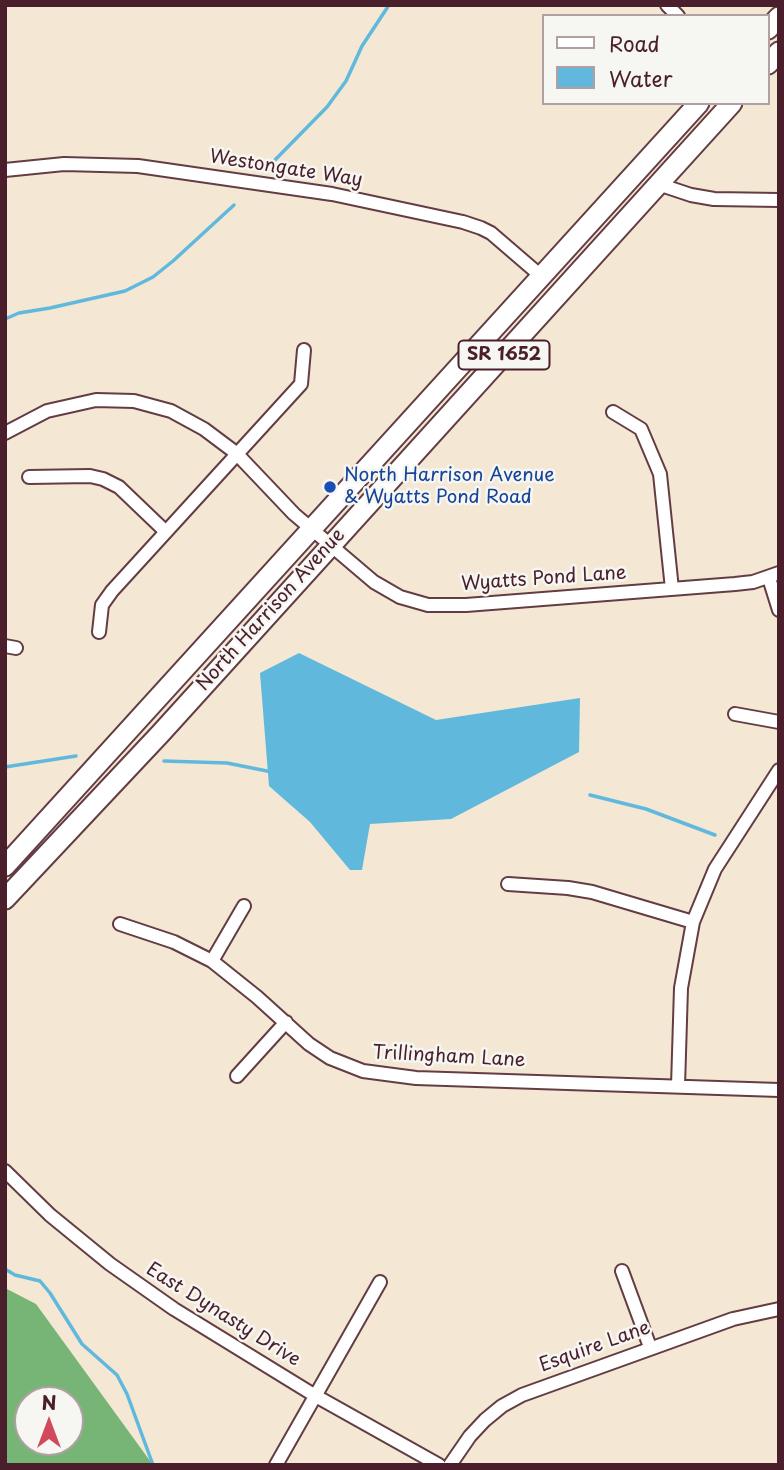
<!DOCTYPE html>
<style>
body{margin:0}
#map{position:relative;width:784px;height:1470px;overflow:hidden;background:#f4e7d4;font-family:"Playpen Sans",sans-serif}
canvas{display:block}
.frame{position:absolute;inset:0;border:7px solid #4a1f2b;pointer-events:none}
.legend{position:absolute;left:542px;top:14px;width:228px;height:91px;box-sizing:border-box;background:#f6f6f2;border:2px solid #b1a0a2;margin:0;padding:9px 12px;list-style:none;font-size:21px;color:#4a1f2b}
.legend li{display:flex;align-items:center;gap:14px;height:35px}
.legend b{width:35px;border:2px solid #b1a0a2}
.north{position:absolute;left:14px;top:1386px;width:70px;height:70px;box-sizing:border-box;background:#f6f6f2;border:2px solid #b1a0a2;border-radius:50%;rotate:0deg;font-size:19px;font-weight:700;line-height:28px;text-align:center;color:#4a1f2b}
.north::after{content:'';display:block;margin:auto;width:24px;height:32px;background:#d1495b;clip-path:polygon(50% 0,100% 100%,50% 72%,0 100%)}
</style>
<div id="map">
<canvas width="784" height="1470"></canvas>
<div class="frame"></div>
<ul class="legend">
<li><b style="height:9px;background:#fff"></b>Road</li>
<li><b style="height:19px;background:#60b9dd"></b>Water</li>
</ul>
<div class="north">N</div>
</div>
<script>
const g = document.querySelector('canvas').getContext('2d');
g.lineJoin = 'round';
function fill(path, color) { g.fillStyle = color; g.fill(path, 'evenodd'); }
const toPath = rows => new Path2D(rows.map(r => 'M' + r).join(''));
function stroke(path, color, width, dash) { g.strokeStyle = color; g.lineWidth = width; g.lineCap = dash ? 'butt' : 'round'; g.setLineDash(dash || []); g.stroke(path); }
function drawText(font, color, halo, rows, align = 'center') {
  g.font = font + ' "Playpen Sans",sans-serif'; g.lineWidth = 5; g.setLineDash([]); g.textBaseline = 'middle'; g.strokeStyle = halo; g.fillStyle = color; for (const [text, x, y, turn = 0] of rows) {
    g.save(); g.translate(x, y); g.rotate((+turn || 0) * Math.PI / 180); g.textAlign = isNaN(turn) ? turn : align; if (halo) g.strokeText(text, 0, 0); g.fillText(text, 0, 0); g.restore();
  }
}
const forest = toPath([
 [5,1288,36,1304,153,1465,5,1465],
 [28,1400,70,1400,70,1442,28,1442]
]);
const water = toPath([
 [299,653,436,720,580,698,579,752,451,819,370,824,362,870,350,870,310,822,269,786,260,673]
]);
const stream = toPath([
 [272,163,327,107,346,81,362,46,389,5],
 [5,319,19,313,50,308,125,291,153,277,173,261,234,205],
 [164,761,227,763,272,772],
 [5,767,76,756],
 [590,795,646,809,715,835],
 [5,1269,15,1275,40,1281,50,1293,82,1344,117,1375,127,1394,153,1465]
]);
const street = toPath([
 [667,5,678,16],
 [5,170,64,164,138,166,332,194,463,222,481,228,491,233,541,276],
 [658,184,691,195,714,199,779,200],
 [613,412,641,429,660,474,672,589],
 [5,433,47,411,96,400,134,401,171,411,204,429,236,453,294,514,374,582,400,597,428,605,466,605,735,584,753,582,779,573],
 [29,477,90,476,103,479,119,487,166,532],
 [769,578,779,610],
 [99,632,102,605,112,591,301,384,304,350],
 [5,646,16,648],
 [735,714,779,722],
 [508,884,568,888,592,892,693,922],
 [120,924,174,942,212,961,257,997,309,1044,330,1058,363,1071,416,1078,779,1090],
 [212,961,244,906],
 [237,1076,286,1022],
 [678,1086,681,988,693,922,715,869,779,770],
 [5,1171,50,1215,110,1264,174,1309,314,1395,439,1465],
 [622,1271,650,1347],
 [276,1465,380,1282],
 [450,1465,470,1436,485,1420,502,1406,522,1395,733,1319,779,1309]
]);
const primary = toPath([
 [768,29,779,17],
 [768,64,779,52],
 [5,866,699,103],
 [5,899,161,733,732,103]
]);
const markers = [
 [330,487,7,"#1a4fb4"]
];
const shields = [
 [504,355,91]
];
const shieldNames = [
 ["SR 1652",504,355]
];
const streetNames = [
 ["Westongate Way",286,169,9],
 ["Wyatts Pond Lane",544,579,-4],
 ["North Harrison Avenue",271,610,-48],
 ["Trillingham Lane",449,1057,3],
 ["East Dynasty Drive",223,1315,32],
 ["Esquire Lane",595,1347,-20]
];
const transitNames = [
 ["North Harrison Avenue",344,476],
 ["& Wyatts Pond Road",344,498]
];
fill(forest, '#76b576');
fill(water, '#60b9dd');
stroke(stream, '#60b9dd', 3.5);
stroke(street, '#643d44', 16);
stroke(primary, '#643d44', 23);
stroke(street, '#fff', 12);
stroke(primary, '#fff', 19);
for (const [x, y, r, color] of markers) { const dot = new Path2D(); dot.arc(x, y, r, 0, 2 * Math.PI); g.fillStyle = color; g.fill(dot); stroke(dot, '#f6f6f2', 2.5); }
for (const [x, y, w] of shields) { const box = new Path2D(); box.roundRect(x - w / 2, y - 14.5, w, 29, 5); g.fillStyle = '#f6f6f2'; g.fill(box); stroke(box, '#4a1f2b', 2); }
drawText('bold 18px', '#4a1f2b', null, shieldNames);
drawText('19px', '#4a1f2b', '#f6f6f2', streetNames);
drawText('19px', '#164399', '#f6f6f2', transitNames, 'left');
</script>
